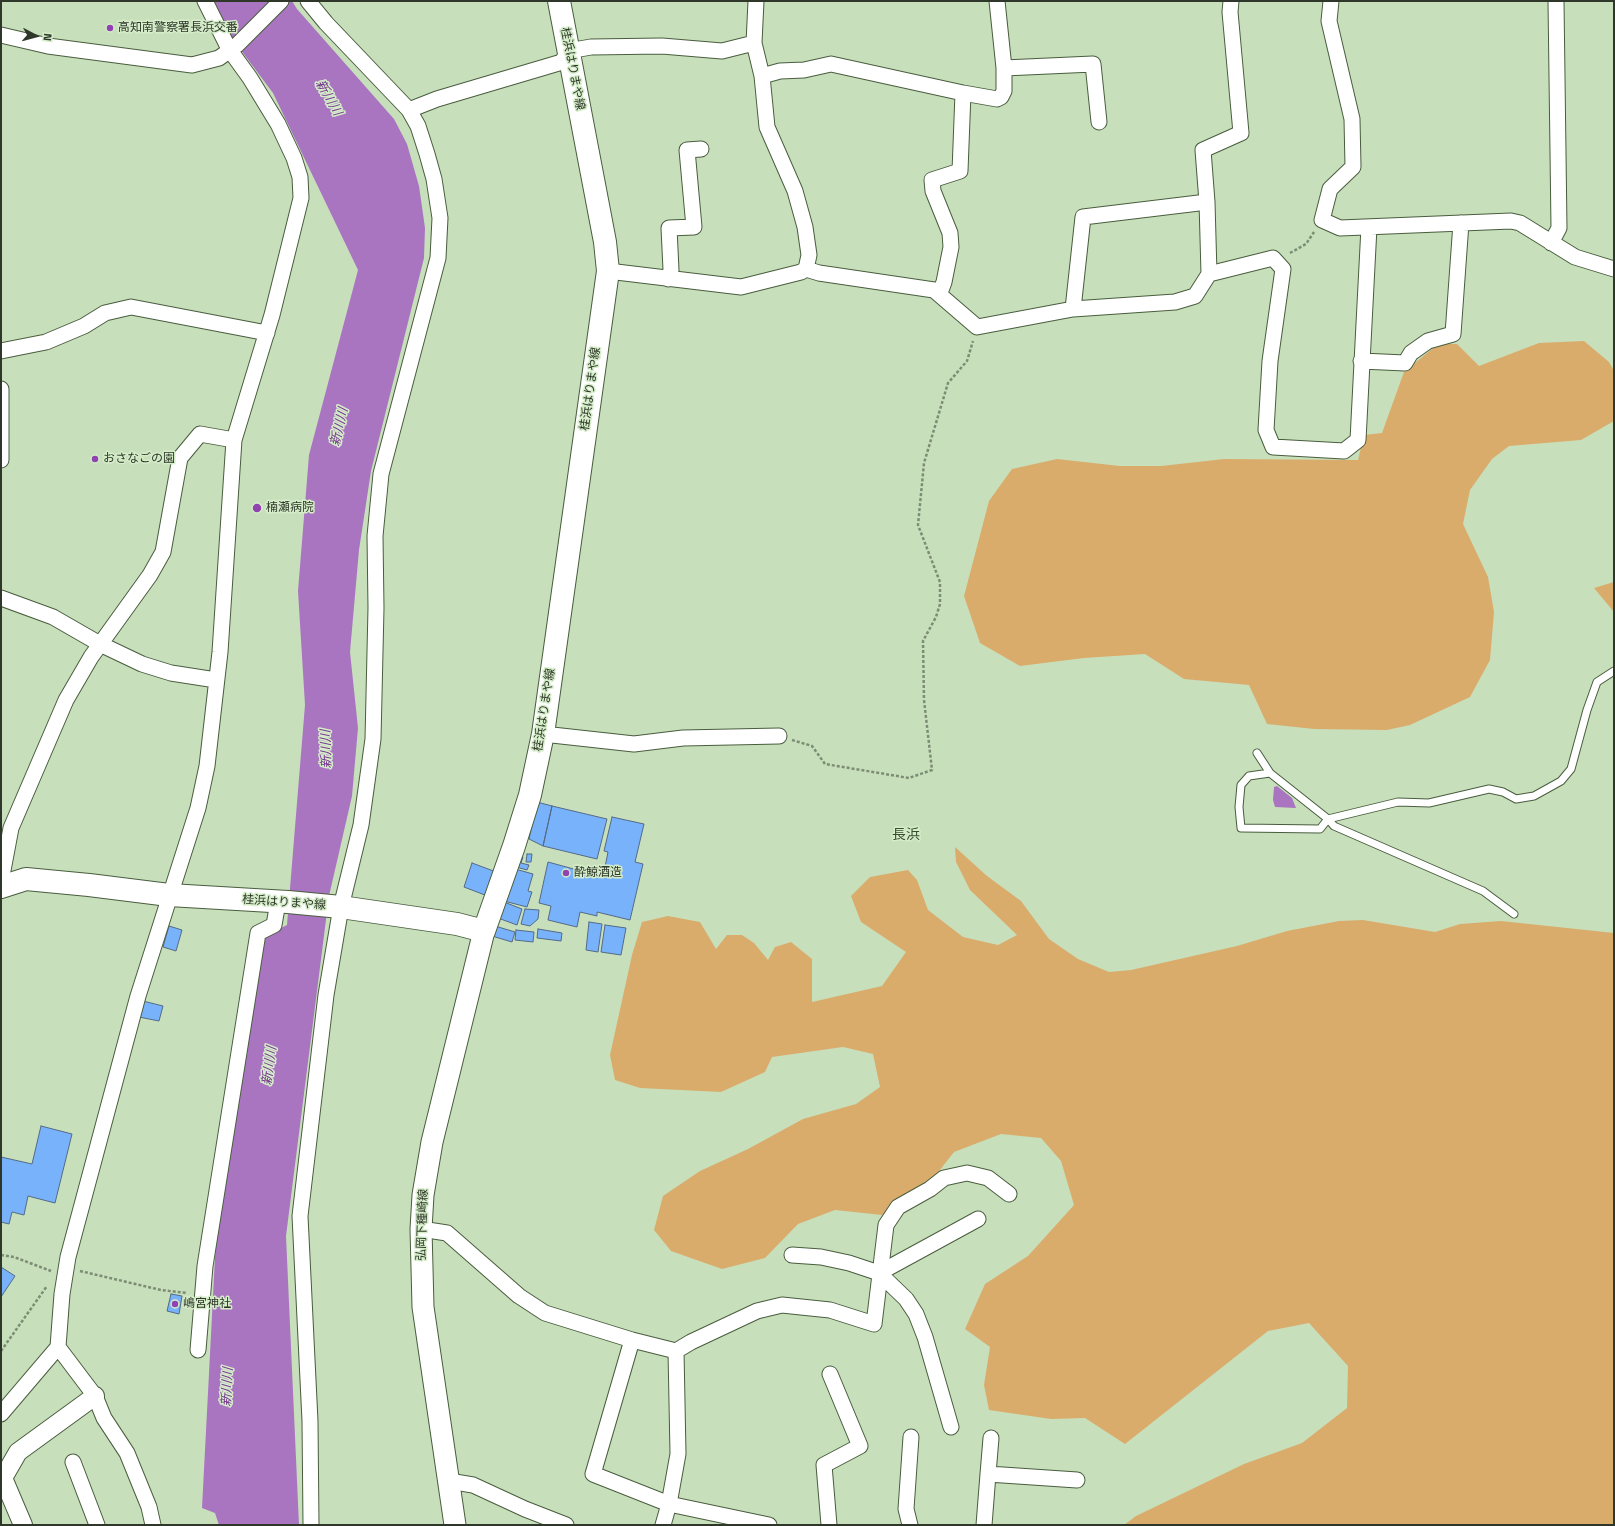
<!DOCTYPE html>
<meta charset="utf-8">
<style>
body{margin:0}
#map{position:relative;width:1615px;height:1526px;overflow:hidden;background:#c8dfbc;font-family:"Titillium Web",sans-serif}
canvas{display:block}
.frame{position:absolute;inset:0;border:2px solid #2e3729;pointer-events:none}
.north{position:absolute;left:16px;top:16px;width:40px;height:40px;-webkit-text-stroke:3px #d5edc9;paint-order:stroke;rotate:96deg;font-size:11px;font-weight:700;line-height:16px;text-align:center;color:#2e3729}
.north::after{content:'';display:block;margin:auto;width:14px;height:18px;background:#2e3729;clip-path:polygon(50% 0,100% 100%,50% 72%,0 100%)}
</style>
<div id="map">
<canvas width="1615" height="1526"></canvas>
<div class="frame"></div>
<div class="north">N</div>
</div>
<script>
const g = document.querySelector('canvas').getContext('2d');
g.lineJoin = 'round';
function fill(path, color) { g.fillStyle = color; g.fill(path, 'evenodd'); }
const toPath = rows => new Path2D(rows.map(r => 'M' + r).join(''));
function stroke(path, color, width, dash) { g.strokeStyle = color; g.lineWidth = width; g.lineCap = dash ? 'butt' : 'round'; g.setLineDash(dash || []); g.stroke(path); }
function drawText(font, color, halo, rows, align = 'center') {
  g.font = font + ' "Titillium Web","Noto Sans JP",sans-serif'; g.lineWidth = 3; g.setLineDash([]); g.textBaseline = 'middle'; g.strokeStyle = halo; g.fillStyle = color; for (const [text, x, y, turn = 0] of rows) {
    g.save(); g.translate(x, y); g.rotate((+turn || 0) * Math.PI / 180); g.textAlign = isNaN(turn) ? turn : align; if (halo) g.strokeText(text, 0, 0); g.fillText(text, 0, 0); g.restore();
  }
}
const green = toPath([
 [1584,341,1609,362,1614,371,1614,421,1581,440,1509,446,1492,459,1470,490,1463,524,1488,577,1494,612,1490,660,1470,697,1410,725,1387,730,1314,729,1267,724,1249,685,1184,679,1145,654,1084,658,1020,666,980,643,964,596,989,501,1012,469,1057,459,1120,466,1161,466,1224,459,1358,460,1364,435,1382,433,1404,372,1438,344,1457,344,1479,366,1539,343],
 [1614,582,1614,612,1594,588],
 [955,847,987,876,1021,901,1049,939,1078,959,1109,972,1131,970,1237,946,1287,931,1339,921,1363,920,1435,932,1460,924,1501,921,1614,933,1614,1525,1124,1525,1136,1516,1244,1464,1302,1443,1347,1408,1348,1366,1309,1323,1268,1331,1125,1444,1085,1418,1051,1419,989,1410,984,1385,990,1347,965,1329,985,1284,1028,1256,1074,1205,1061,1161,1041,1138,1001,1134,954,1152,925,1189,882,1215,835,1210,798,1224,765,1258,722,1269,671,1251,654,1230,663,1196,700,1171,748,1149,803,1119,856,1104,880,1087,873,1054,843,1047,772,1057,765,1072,721,1092,640,1088,615,1080,610,1055,632,955,642,922,668,916,700,922,716,949,727,935,742,935,754,943,768,960,775,947,791,942,812,959,812,1002,882,986,906,952,861,922,851,896,870,877,908,870,917,880,928,910,963,937,998,945,1017,935,970,890,956,862]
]);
const water = toPath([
 [213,1,292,1,297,9,394,119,407,144,419,186,425,228,424,258,371,471,359,550,350,652,358,728,352,796,329,896,286,1236,299,1525,219,1525,215,1513,202,1508,216,1238,265,936,287,925,305,705,298,591,309,455,358,270,273,93,225,29],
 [1277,786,1292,798,1296,808,1275,807,1273,800,1274,787]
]);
const building = toPath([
 [537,802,552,806,543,846,529,839,537,802],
 [552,806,607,819,597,859,543,846,552,806],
 [612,817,644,824,635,862,643,864,630,920,597,912,597,916,580,912,577,927,548,920,551,906,539,903,548,862,603,877,608,852,604,851,612,817],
 [527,854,532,854,531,862,526,862,527,854],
 [519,856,523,857,521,863,529,865,527,870,516,867,519,856],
 [472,863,499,873,490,897,464,887,472,863],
 [515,869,533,874,528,891,532,892,527,907,504,901,515,869],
 [504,902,522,909,517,925,498,918,504,902],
 [525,909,539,910,538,919,530,926,521,924,525,909],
 [589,922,602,924,598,952,586,950,589,922],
 [605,925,626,928,621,955,601,952,605,925],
 [169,926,182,930,176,951,163,947,169,926],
 [495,926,515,932,512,942,492,936,495,926],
 [538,929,562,933,561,941,537,938,538,929],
 [516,930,534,932,533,942,515,940,516,930],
 [143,1001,163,1006,159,1021,139,1017,143,1001],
 [41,1126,72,1134,55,1203,28,1196,24,1215,12,1212,9,1224,1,1222,1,1157,32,1164,41,1126],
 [1,1267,15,1276,1,1297,1,1267],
 [171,1294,182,1296,179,1314,167,1311,171,1294]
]);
const path = toPath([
 [1290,253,1306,244,1314,232],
 [792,740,812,746,825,764,909,778,932,770,924,700,923,641,936,617,940,604,940,582,918,525,924,463,948,383,967,361,973,341],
 [1,1255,14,1257,51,1271],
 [80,1271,161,1290,187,1293],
 [1,1351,47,1286]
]);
const service = toPath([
 [1257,753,1270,773,1328,819,1398,802,1429,803,1489,789,1503,792,1516,799,1534,796,1561,781,1571,769,1587,710,1597,682,1614,671],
 [1270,773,1249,776,1241,785,1239,807,1241,828,1320,829,1328,819,1334,826,1483,891,1514,914]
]);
const minor = toPath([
 [308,1,326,23,409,110,418,126,427,154,434,179,440,218,438,258,381,474,375,536,376,608,373,739,361,825,341,907,326,995,300,1216,310,1421,311,1525],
 [997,1,1004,68,1093,64,1099,122],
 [1331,1,1329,21,1352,119,1353,167,1330,189,1322,220,1340,228,1511,221,1520,223,1575,257,1614,269],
 [1,35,48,46,192,65,219,58,237,45,281,1],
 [762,76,780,71,804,70,831,64,963,93],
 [409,110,437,99,562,62,568,51,591,47,662,46,722,51,754,43],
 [1207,202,1203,150,1241,133,1230,12,1231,1],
 [1551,243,1559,228,1556,1],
 [806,269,819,273,934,290,977,327,1073,309,1175,302,1195,296,1209,274,1273,258,1283,269,1270,361,1266,430,1273,447,1344,451,1358,440,1369,227],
 [608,271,741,287,801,272,806,269,809,255,805,227,795,191,767,127,762,76,754,43,756,1],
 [668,279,671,270,669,228,694,227,687,150,701,149],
 [934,290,941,290,944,282,951,247,950,233,933,191,932,180,960,171,963,93,997,99,1001,97,1004,91,1004,68],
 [1073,309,1083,217,1207,202,1209,274],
 [1,351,46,342,84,326,105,313,131,307,267,333],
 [1361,361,1405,363,1411,353,1428,341,1453,334,1461,223],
 [1,389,1,460],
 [1,598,53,617,100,644,142,664,171,673,216,680],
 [543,734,634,744,683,738,779,736],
 [1,881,11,828,66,700,91,657,150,575,163,552,180,458,200,434,234,440],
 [421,1229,447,1233,519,1296,545,1313,632,1340,676,1351,691,1342,757,1311,782,1305,830,1310,874,1324,886,1225,898,1207,930,1189,944,1178,967,1173,988,1178,1009,1194],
 [792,1255,821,1257,849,1263,879,1273,906,1299,916,1314,925,1337,951,1427],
 [879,1273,978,1219],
 [632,1340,593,1474,669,1504,769,1525],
 [198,1350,205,1266,258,933,274,925,278,902],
 [1,1414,58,1347],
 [73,1462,97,1525],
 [988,1474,991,1438],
 [449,1481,473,1485,525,1509,566,1525],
 [153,1525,149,1507,127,1453,104,1418,95,1396,58,1347,62,1294,68,1257,138,996,198,808,207,766,220,652,234,440,272,315,301,198,300,177,294,158,278,124,250,78,229,49,205,1],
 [663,1525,669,1504,678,1454,676,1351],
 [829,1525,824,1465,860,1446,830,1374],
 [910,1525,906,1509,911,1437],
 [984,1525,988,1474,1077,1480]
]);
const tertiary = toPath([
 [23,1525,3,1478,18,1452,95,1396]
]);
const secondary = toPath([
 [455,1525,423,1307,421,1229,423,1195,432,1142,484,931]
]);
const primary = toPath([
 [1,887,26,879,89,885,169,895,288,902,341,907,457,924,484,931,514,846,530,795,543,734,608,271,605,242,559,1]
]);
const markers = [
 [110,28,4,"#9142b1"],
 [95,459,4,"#9142b1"],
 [257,508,5,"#9142b1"],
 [566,873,4,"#9142b1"],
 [175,1304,4,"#9142b1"]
];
const poiNames = [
 ["高知南警察署長浜交番",118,28],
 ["おさなごの園",103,459],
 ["楠瀬病院",266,508],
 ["酔鯨酒造",574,873],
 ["嶋宮神社",183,1304]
];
const streetNames = [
 ["桂浜はりまや線",572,69,79],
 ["桂浜はりまや線",591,389,-82],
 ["桂浜はりまや線",545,710,-81],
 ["桂浜はりまや線",284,903,4],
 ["弘岡下種崎線",423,1225,-88]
];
const waterNames = [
 ["新川川",328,98,60],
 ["新川川",340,427,-77],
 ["新川川",327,749,-92],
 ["新川川",270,1066,-82],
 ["新川川",228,1387,-87]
];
const quarterNames = [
 ["長浜",906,836]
];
fill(green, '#daac6c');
fill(water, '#a975c1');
fill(building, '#78b2fb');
stroke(building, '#536a87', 1);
stroke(service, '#495d3e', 9);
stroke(minor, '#495d3e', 17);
stroke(tertiary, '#495d3e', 20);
stroke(secondary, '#495d3e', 23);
stroke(primary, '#495d3e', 24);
stroke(path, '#7d8d74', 2.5, [3, 2]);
stroke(service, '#fff', 7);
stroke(minor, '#fff', 15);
stroke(tertiary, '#fff', 18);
stroke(secondary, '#fff', 21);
stroke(primary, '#fff', 22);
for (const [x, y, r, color] of markers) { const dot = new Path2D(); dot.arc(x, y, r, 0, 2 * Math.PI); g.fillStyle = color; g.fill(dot); stroke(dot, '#d5edc9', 1.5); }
drawText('12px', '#2e3729', '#d5edc9', poiNames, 'left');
drawText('12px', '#2e3729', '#d5edc9', streetNames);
drawText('italic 13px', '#74338e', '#d5edc9', waterNames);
drawText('14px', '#3a4d2f', '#d5edc9', quarterNames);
</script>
